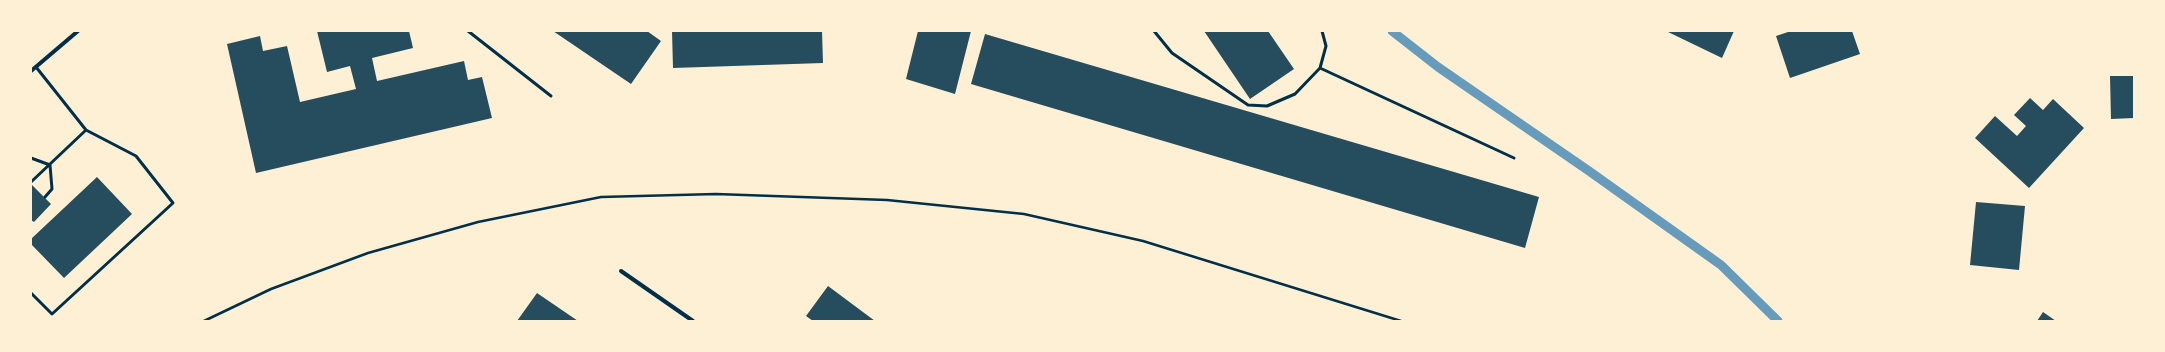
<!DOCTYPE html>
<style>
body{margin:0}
#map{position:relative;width:2165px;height:352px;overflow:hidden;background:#fdf0d5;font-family:"Source Sans 3",sans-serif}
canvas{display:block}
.frame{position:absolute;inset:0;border:32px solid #fdf0d5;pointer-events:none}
</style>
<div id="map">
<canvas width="2165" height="352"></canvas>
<div class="frame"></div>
</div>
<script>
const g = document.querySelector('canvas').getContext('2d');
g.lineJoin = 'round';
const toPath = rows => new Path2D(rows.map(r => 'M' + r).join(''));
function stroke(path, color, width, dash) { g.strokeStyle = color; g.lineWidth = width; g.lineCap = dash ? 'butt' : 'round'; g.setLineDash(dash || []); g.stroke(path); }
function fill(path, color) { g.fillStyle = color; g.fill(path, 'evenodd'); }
const stream = toPath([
 [1392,31,1438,67,1589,171,1721,265,1778,321]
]);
const building = toPath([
 [317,31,409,31,413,48,372,58,377,81,464,61,468,80,482,77,492,118,256,173,227,44,260,36,263,51,287,46,300,102,356,89,350,66,327,72],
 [553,31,647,31,661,41,631,84],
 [672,31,822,31,823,63,673,68],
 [918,31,971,31,955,94,906,79],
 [1204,31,1268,31,1294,69,1250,99],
 [1666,31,1734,31,1722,58],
 [1791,31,1852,31,1860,54,1790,78,1776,36],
 [985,34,1539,197,1525,248,971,84],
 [2110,76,2134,76,2134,118,2111,119],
 [2030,98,2043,110,2053,99,2084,128,2029,188,1975,138,1995,116,2017,136,2026,126,2014,115],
 [97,177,132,214,64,278,31,244,31,239],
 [31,184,51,204,34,222,31,220],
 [1976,202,2025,206,2019,270,1970,265],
 [828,286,875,321,813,321,806,316],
 [537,293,578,321,517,321],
 [2043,312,2056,321,2037,321]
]);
const path = toPath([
 [204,321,271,289,368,253,478,222,601,197,716,194,887,200,1024,214,1143,241,1401,321]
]);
const service = toPath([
 [468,31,551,96],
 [1154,31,1172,53,1248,105,1267,106,1295,94,1320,68,1326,46,1322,31],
 [1320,68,1514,158],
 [31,158,50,165,52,189,45,197],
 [31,182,86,130],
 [31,293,52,314,173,203,136,156,86,130,36,67]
]);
const minor = toPath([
 [31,71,78,31],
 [621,271,693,321]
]);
stroke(stream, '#669bbc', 9);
fill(building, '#264d5e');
stroke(path, '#003049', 2.5);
stroke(service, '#003049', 3);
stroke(minor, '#003049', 4);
</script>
